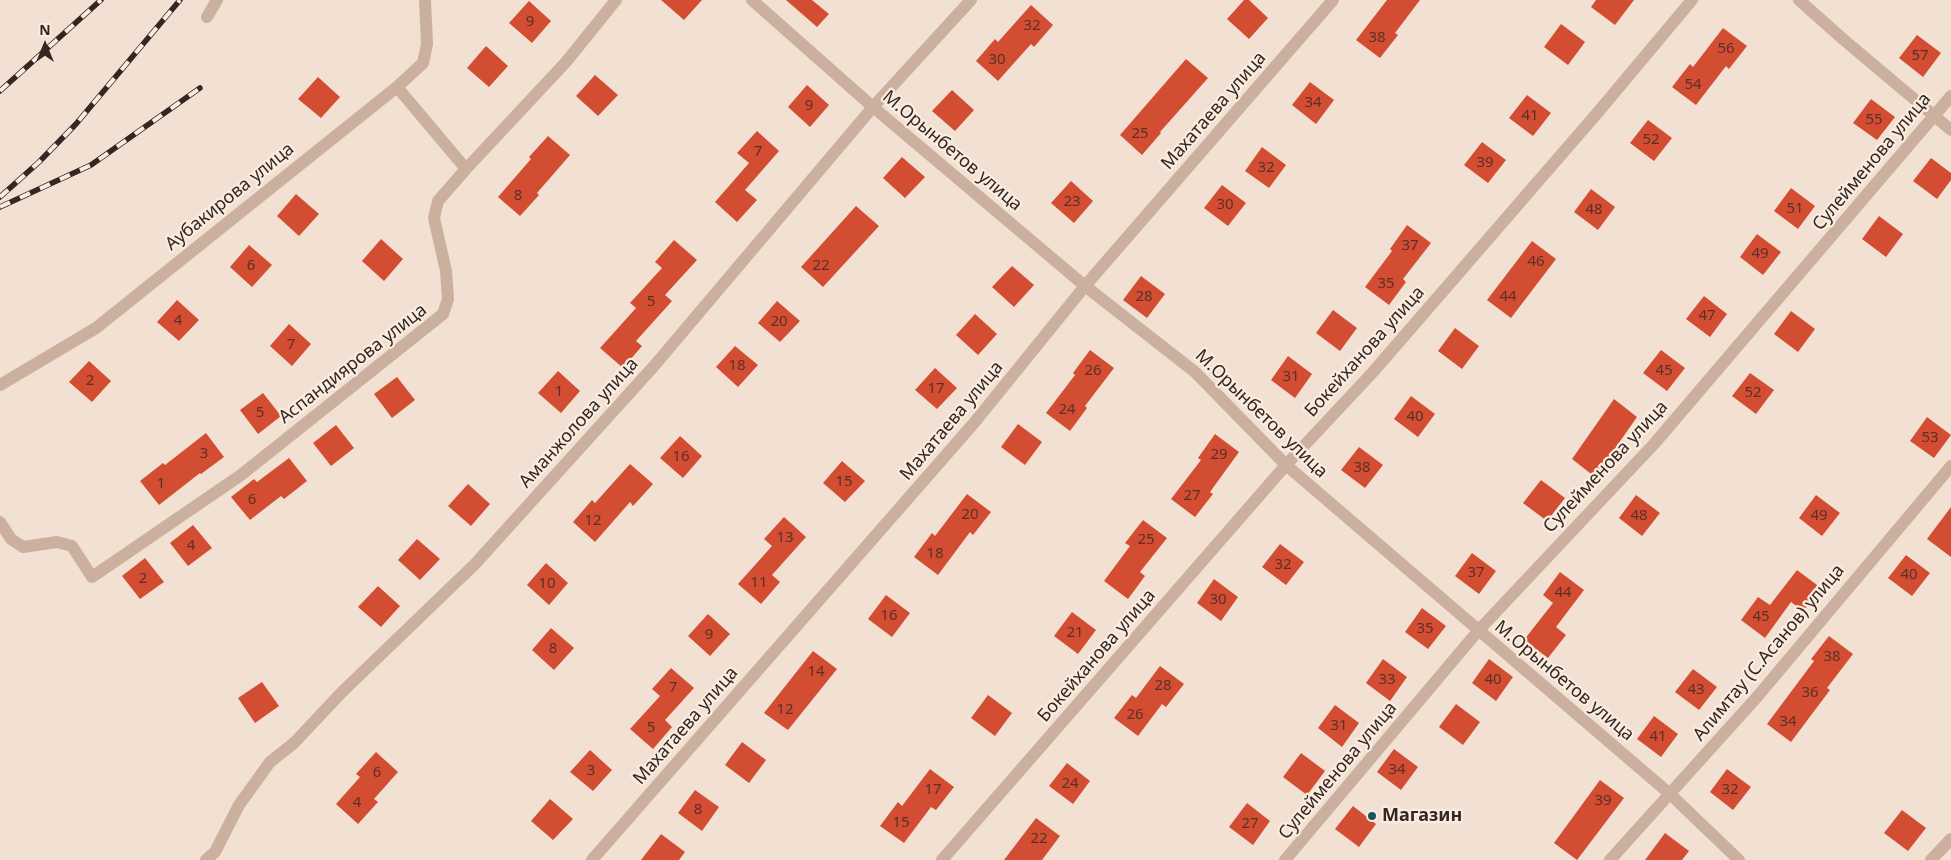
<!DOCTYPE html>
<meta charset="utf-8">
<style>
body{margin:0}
#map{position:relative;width:1951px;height:860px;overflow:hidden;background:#f2e1d3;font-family:"Noto Sans",sans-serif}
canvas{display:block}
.north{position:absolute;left:20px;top:20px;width:50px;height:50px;-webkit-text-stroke:4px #faecdf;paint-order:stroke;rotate:0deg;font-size:14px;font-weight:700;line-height:20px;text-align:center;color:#342723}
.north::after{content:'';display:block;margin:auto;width:18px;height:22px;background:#342723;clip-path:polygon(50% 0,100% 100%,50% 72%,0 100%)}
</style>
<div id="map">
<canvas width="1951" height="860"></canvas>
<div class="north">N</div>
</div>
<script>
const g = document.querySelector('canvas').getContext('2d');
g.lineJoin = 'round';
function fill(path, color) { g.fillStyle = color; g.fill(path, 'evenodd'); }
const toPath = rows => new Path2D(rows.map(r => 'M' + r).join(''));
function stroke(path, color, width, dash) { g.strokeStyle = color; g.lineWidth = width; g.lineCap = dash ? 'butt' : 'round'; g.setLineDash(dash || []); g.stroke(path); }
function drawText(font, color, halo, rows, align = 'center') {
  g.font = font + ' "Noto Sans",sans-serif'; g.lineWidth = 4.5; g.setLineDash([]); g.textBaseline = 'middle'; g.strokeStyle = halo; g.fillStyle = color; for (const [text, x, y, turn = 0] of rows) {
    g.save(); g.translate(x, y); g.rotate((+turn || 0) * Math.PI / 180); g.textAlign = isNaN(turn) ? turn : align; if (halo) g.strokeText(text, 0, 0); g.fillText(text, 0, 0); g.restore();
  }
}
const building = toPath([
 [661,0,702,0,684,20],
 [786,0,812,0,829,14,817,27],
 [1244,0,1249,0,1268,18,1249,39,1227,19],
 [1387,0,1420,0,1395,33,1398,35,1380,58,1356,40],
 [1596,0,1634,0,1615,25,1591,7],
 [529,1,551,21,532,43,509,23],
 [1031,5,1053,25,1034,47,1031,44,998,81,976,61,995,39,998,42],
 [1561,24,1585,42,1568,65,1544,47],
 [1723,28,1747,46,1729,69,1726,66,1696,105,1672,87,1690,64,1693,67],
 [1917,35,1941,53,1923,77,1899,58],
 [486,46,508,66,489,87,467,68],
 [1186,59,1208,78,1160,132,1161,133,1142,155,1120,135],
 [595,75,618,95,598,116,576,96],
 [318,77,340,97,321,118,298,99],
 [1310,82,1334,100,1316,124,1292,105],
 [807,85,829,105,810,127,788,107],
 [952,90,974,110,955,131,932,111],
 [1527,95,1551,113,1533,136,1509,118],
 [1871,99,1895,117,1877,140,1853,123],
 [1648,120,1672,138,1654,161,1630,143],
 [757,131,779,151,745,190,757,200,737,222,715,202,749,163,737,153],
 [548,136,570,155,537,193,539,195,520,216,498,197,531,159,529,157],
 [1482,142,1506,160,1488,183,1464,165],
 [1262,147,1286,165,1269,188,1245,171],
 [902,157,925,177,905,198,883,178],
 [1931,158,1951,173,1951,180,1937,199,1913,181],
 [1071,181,1093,201,1074,223,1051,203],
 [1222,185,1246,203,1228,226,1204,208],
 [1791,188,1815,206,1798,229,1774,211],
 [1591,189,1615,207,1598,230,1574,212],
 [296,194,319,214,299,236,277,216],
 [856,206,879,226,823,287,801,267],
 [1879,216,1903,234,1886,257,1862,239],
 [1407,225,1431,243,1403,279,1406,282,1389,305,1365,287,1392,251,1390,249],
 [1757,234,1781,252,1763,275,1740,257],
 [381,239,403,259,384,281,362,261],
 [674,240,697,260,665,295,672,301,636,341,642,346,623,368,600,348,636,308,630,303,662,268,655,262],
 [1532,241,1556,259,1511,318,1487,300],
 [249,245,272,265,252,287,230,267],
 [1012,266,1034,285,1014,307,992,287],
 [1141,276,1165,294,1147,318,1123,300],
 [1704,296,1727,314,1710,337,1686,319],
 [177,300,199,320,179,341,157,322],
 [777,301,800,321,780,342,758,323],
 [1333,310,1357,328,1340,351,1316,333],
 [1791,311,1815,329,1798,352,1774,334],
 [975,314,997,334,978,355,956,335],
 [289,324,311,344,292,366,270,346],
 [1455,328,1479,346,1462,369,1438,351],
 [735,346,758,365,738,387,716,367],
 [1090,350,1114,368,1085,406,1087,408,1070,431,1046,413,1075,375,1073,373],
 [1661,350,1685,368,1667,391,1643,373],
 [1288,356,1312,374,1295,398,1271,380],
 [89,361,111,381,92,402,69,382],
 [935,368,957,388,937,409,915,390],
 [558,371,580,391,561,413,538,393],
 [1750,373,1774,390,1756,414,1732,396],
 [397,377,415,400,392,418,374,394],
 [263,393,281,416,258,434,240,410],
 [1411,396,1435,414,1418,437,1394,419],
 [1614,399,1637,417,1595,477,1572,459],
 [1927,417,1951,435,1934,458,1910,441],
 [1018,424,1042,442,1025,465,1001,447],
 [336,425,354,448,331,466,313,443],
 [206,433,224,457,201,474,200,473,159,505,140,481,163,463,165,465],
 [1215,434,1239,452,1210,492,1213,494,1195,517,1171,499,1201,460,1198,458],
 [680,436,702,456,683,478,660,458],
 [1359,447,1383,465,1365,488,1341,470],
 [289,458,307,481,284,499,281,496,250,520,231,497,254,479,257,482],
 [842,461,865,481,845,502,823,483],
 [630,464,653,484,633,506,630,502,595,542,573,522,592,500,595,503],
 [1541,480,1565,498,1547,521,1523,503],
 [468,484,490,504,471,526,448,506],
 [967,494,991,512,973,535,970,532,938,575,914,557,932,533,935,536],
 [1636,495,1660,513,1642,536,1619,518],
 [1816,495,1840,513,1822,536,1799,518],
 [1951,507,1951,557,1927,539],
 [784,517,806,537,772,575,780,582,761,604,738,584,772,546,764,539],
 [1143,520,1167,538,1140,572,1145,576,1128,599,1104,581,1130,546,1125,543],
 [193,525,212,548,188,566,170,543],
 [417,539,440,559,420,580,398,560],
 [1280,544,1304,562,1286,585,1262,567],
 [1472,553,1496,571,1479,594,1455,576],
 [1906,555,1930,573,1912,596,1888,578],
 [145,558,164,582,140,599,122,576],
 [546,563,568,583,549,605,527,585],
 [1797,570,1821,588,1803,611,1791,602,1765,638,1741,620,1758,597,1770,605],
 [1560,572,1584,590,1556,627,1566,635,1548,658,1524,640,1553,603,1543,595],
 [1214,579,1238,597,1221,621,1197,603],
 [378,586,400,606,381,627,358,607],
 [886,595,910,613,892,637,868,619],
 [1422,608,1446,626,1428,649,1405,632],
 [1072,612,1096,630,1078,654,1054,636],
 [708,614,730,634,710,656,688,636],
 [551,628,574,648,554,670,532,650],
 [1829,636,1853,654,1827,688,1830,690,1791,742,1767,724,1814,661,1811,659],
 [813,651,837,669,788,730,764,713],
 [1383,659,1407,677,1390,701,1366,683],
 [1489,659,1513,677,1496,701,1472,683],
 [1160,666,1184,684,1166,707,1162,704,1138,736,1114,718,1132,695,1136,698],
 [671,668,694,688,665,720,672,727,653,749,630,729,660,696,652,689],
 [1693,669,1717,687,1699,710,1675,692],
 [262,682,279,706,255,723,238,698],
 [988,695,1012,713,995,736,971,718],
 [1456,704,1480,722,1463,745,1439,727],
 [1335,705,1359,723,1342,747,1318,728],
 [1654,716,1678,734,1661,757,1637,739],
 [742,742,766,760,749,783,725,765],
 [1394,749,1418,767,1401,790,1377,772],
 [590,750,612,770,593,791,570,772],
 [376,752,398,772,374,799,378,802,358,824,336,804,360,777,356,774],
 [1301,753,1325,771,1307,795,1283,777],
 [1067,763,1090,781,1073,804,1049,786],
 [930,769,954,787,936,810,931,807,904,843,880,826,898,802,902,806],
 [1727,769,1751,787,1733,810,1710,792],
 [1600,780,1624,798,1577,860,1554,843],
 [695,790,719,807,702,831,678,813],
 [550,799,573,819,553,840,531,821],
 [1247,803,1270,821,1253,845,1229,827],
 [1353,806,1376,824,1359,847,1335,829],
 [1902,810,1926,828,1908,851,1884,833],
 [1036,818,1060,836,1042,860,1004,860],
 [1665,833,1689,851,1682,860,1645,860],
 [661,834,685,852,679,860,641,860]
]);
const minor = toPath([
 [752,0,873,107,1085,286,1195,372,1286,465,1670,794,1739,860],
 [1799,0,1844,40,1951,130],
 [207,17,217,0],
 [397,87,466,169],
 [0,385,96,328,397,87,423,63,427,44,425,0],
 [0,522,11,539,23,547,57,542,72,546,92,577,241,475,443,314,448,299,446,271,434,218,438,201,466,169,566,62,616,0],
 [206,860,215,852,239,805,270,762,294,743,342,692,475,564,654,366,873,107,971,0],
 [592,860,974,423,1085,286,1333,0],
 [942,860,1286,465,1373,372,1599,111,1692,0],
 [1285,860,1478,631,1654,444,1951,96],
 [1610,860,1757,697,1951,466],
 [1931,860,1951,839]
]);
const rail = toPath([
 [0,91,101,0],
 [0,197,39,162,76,124,180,0],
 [0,207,91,165,200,88]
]);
const markers = [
 [1372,816,5,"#165858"]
];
const numberNames = [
 ["9",530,22],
 ["32",1032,26],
 ["38",1377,38],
 ["56",1726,49],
 ["57",1920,56],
 ["30",997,60],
 ["54",1693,85],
 ["34",1313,103],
 ["9",809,106],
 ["41",1530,116],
 ["55",1874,120],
 ["25",1140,134],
 ["52",1651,140],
 ["7",758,152],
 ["39",1485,163],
 ["32",1266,168],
 ["8",518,196],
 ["23",1072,202],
 ["30",1225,205],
 ["51",1795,209],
 ["48",1594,210],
 ["37",1410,246],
 ["49",1760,254],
 ["46",1536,262],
 ["6",251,266],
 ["22",821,266],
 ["35",1386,284],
 ["28",1144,297],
 ["44",1508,297],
 ["5",651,302],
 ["47",1707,316],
 ["4",178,321],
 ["20",779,322],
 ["7",291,345],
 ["18",737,366],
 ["26",1093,371],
 ["45",1664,371],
 ["31",1291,377],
 ["2",90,381],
 ["17",936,389],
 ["1",559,392],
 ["52",1753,393],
 ["24",1067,410],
 ["5",260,413],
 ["40",1415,417],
 ["53",1930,438],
 ["3",204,454],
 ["29",1219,455],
 ["16",681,457],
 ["38",1362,468],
 ["15",844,482],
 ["1",161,484],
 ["27",1192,496],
 ["6",252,500],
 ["20",970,515],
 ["48",1639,516],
 ["49",1819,516],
 ["12",593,521],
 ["13",785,538],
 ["25",1146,540],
 ["4",191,546],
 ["18",935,554],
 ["32",1283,565],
 ["37",1476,573],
 ["40",1909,575],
 ["2",143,579],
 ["11",759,583],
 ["10",547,584],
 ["44",1563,593],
 ["30",1218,600],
 ["16",889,616],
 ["45",1761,617],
 ["35",1425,629],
 ["21",1075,633],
 ["9",709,635],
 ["8",553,649],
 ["38",1832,657],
 ["14",816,672],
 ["33",1387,680],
 ["40",1493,680],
 ["28",1163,686],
 ["7",673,688],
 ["43",1696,690],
 ["36",1810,693],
 ["12",785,710],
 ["26",1135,715],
 ["34",1788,722],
 ["31",1339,726],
 ["5",651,728],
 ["41",1658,737],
 ["34",1397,770],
 ["3",591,771],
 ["6",377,773],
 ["24",1070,784],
 ["17",933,790],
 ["32",1730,790],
 ["39",1603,801],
 ["4",357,803],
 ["8",698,810],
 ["15",901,823],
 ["27",1250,824],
 ["22",1039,839]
];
const streetNames = [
 ["Махатаева улица",1214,111,-49],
 ["М.Орынбетов улица",952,151,40],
 ["Сулейменова улица",1872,162,-50],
 ["Аубакирова улица",230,197,-39],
 ["Бокейханова улица",1365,352,-48],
 ["Аспандиярова улица",353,364,-38],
 ["М.Орынбетов улица",1261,414,44],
 ["Махатаева улица",952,421,-50],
 ["Аманжолова улица",579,423,-48],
 ["Сулейменова улица",1606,467,-47],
 ["Алимтау (С.Асанов) улица",1769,653,-50],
 ["Бокейханова улица",1097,656,-49],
 ["М.Орынбетов улица",1564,681,40],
 ["Махатаева улица",686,726,-49],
 ["Сулейменова улица",1338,771,-50]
];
const poiNames = [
 ["Магазин",1382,816]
];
fill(building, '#d24d32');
stroke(minor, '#cbb09f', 12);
stroke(rail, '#342723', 5.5);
stroke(rail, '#faecdf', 4, [11]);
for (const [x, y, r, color] of markers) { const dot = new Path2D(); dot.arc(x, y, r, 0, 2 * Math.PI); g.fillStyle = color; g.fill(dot); stroke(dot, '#faecdf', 2); }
drawText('15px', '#5c3027', null, numberNames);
drawText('18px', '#342723', '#faecdf', streetNames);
drawText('bold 18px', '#342723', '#faecdf', poiNames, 'left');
</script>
